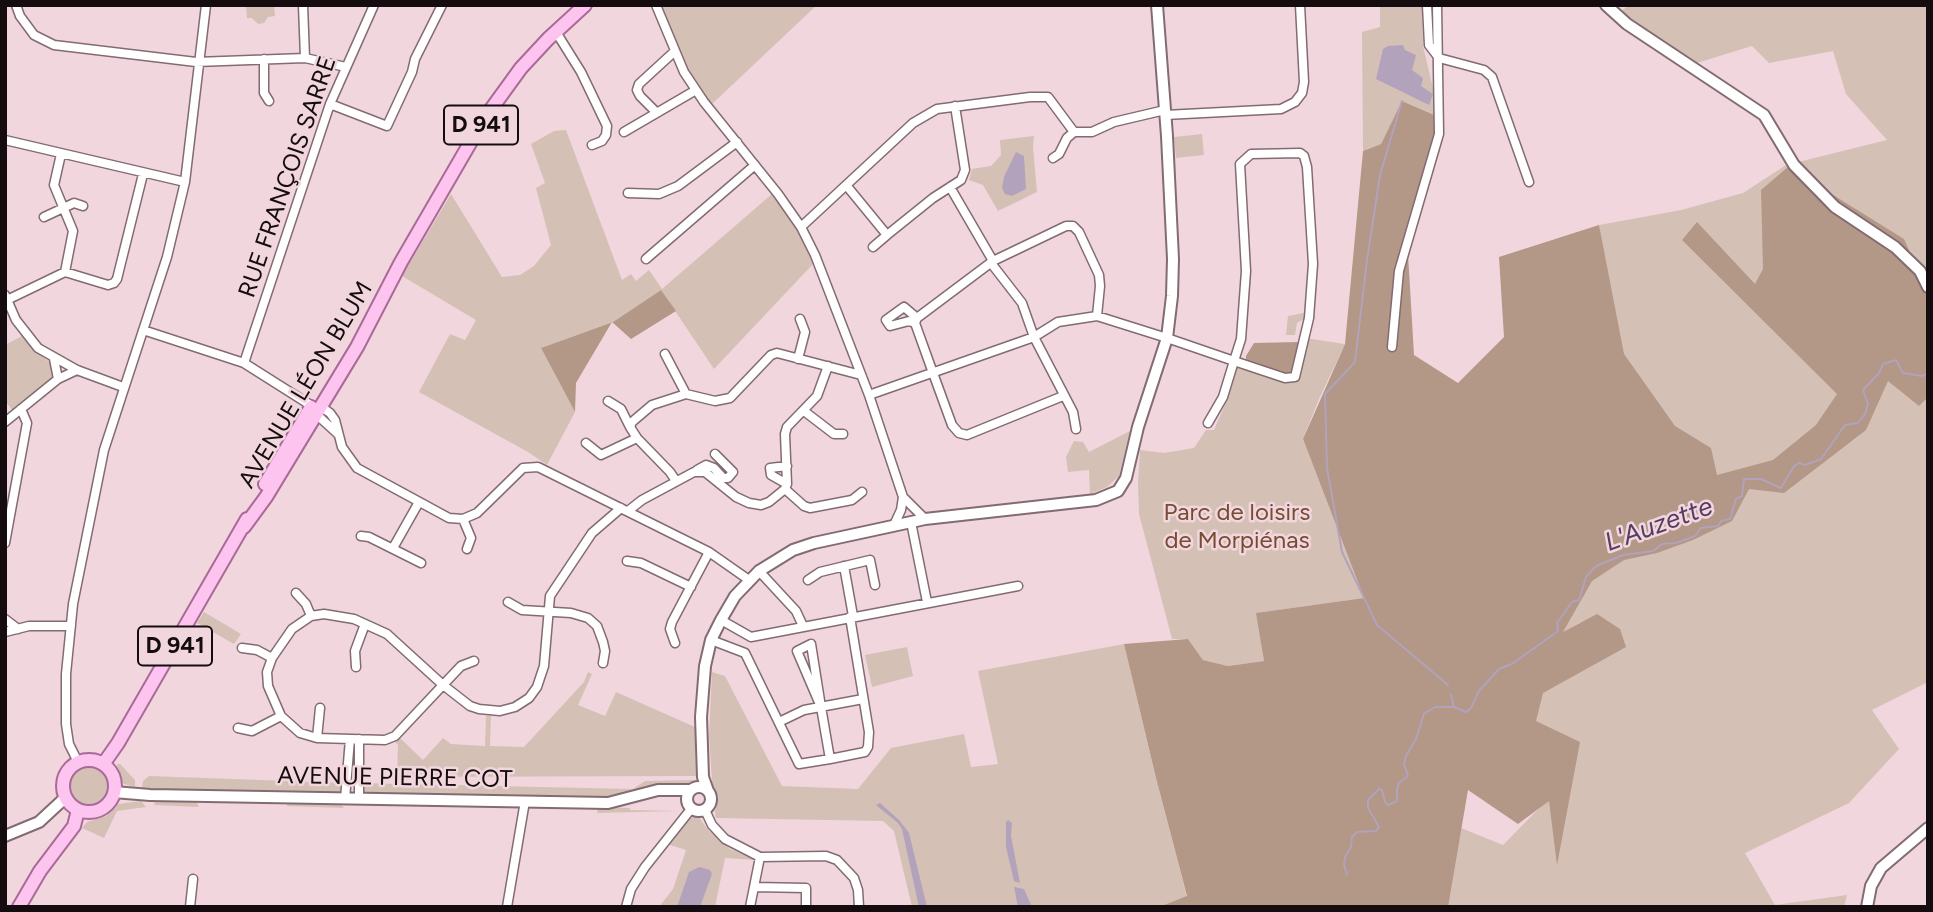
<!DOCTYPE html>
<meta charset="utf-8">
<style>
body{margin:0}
#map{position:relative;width:1933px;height:912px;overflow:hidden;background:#f1d7dd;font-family:Figtree,sans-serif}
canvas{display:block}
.frame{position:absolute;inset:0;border:7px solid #140c0e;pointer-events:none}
</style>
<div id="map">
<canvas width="1933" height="912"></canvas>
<div class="frame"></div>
</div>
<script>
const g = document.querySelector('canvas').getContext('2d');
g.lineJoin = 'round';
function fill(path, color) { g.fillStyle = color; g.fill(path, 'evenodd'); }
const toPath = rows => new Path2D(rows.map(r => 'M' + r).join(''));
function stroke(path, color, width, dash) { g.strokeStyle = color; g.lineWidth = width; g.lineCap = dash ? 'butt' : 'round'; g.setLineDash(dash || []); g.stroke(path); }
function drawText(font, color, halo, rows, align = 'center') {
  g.font = font + ' Figtree,sans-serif'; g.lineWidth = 5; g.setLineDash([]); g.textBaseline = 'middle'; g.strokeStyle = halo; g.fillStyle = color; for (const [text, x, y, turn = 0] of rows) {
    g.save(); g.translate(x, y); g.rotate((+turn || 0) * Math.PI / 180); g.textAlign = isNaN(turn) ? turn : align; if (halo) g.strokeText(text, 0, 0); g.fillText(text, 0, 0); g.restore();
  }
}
const green = toPath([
 [223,5,274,5,275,16,268,17,264,23,258,24,252,18,247,18,246,6],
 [659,5,817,5,711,105,686,70],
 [1380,5,1422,5,1423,46,1433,88,1435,115,1402,101,1381,144,1363,151,1362,32,1380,27],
 [1629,5,1928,5,1928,682,1872,710,1899,749,1849,803,1745,853,1775,905,1847,895,1844,907,1418,907,1461,828,1503,845,1554,793,1510,713,1581,622,1562,633,1625,446,1599,225,1681,210,1743,193,1786,165,1887,140,1846,94,1833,51,1769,63,1752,46,1697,63,1620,12],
 [566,130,622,280,631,274,636,281,649,270,662,289,772,194,797,229,813,264,714,369,661,290,613,322,541,348,575,412,547,465,528,452,419,392,450,334,465,340,476,320,402,276,451,194,502,277,520,275,534,266,551,245,536,188,545,183,531,144,554,131],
 [1202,134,1204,155,1176,158,1174,137],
 [1034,136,1033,147,1037,192,998,211,983,185,969,180,972,169,991,166,1001,155,1000,140],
 [1304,313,1304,319,1297,323,1295,335,1286,335,1288,316],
 [22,336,35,351,52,364,54,375,50,383,13,411,5,401,5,345],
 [1305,338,1345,344,1319,399,1303,439,1364,598,1257,613,1264,661,1228,666,1203,660,1188,639,1172,639,1139,514,1138,483,1140,450,1164,453,1194,448,1206,430,1214,430,1228,398,1234,361,1295,377],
 [1130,431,1119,476,1107,487,1090,494,1089,470,1068,472,1066,457,1074,441,1083,442,1089,452],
 [204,612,241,634,234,644,197,623],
 [1124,644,1156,778,1187,897,1159,907,912,907,894,831,883,821,716,818,715,812,718,795,710,782,712,781,709,735,712,672,725,676,782,786,858,789,891,748,964,734,971,767,998,764,978,671],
 [907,647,913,676,872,687,865,655],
 [588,672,592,674,578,705,605,716,616,692,695,727,696,776,397,777,398,745,395,742,400,738,423,760,443,738,451,744,485,746,486,716,491,716,490,746,524,747,584,682],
 [117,764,120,764,135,780,135,787,124,784,120,780],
 '68 786a20 20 0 1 1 40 0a20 20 0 1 1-40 0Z',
 [149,776,345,783,342,791,338,794,142,789,143,781],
 [695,780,690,786,616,799,369,795,363,791,361,783,633,789,645,781],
 [156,798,194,798,199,807,154,805],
 [141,801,146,807,117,811,104,838,82,828,87,822,106,816,119,804],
 [288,801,338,802,344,808,287,806],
 [598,807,630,808,630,810,680,811,597,813],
 [698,816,709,831,730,849,755,860,725,858,715,907,659,907,673,889,686,850,667,844,687,819]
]);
const forest = toPath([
 [1402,101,1439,117,1408,254,1414,355,1458,383,1504,337,1499,257,1599,225,1624,354,1675,426,1711,448,1717,475,1773,460,1816,425,1837,394,1682,240,1697,222,1755,284,1763,269,1761,190,1788,167,1904,239,1928,293,1928,397,1919,406,1888,381,1866,430,1784,493,1749,489,1732,521,1693,540,1657,553,1624,560,1592,581,1563,632,1597,614,1620,629,1626,647,1543,693,1536,721,1580,742,1557,865,1549,801,1518,824,1468,790,1448,907,1159,907,1187,896,1156,778,1124,644,1188,639,1203,660,1228,666,1264,661,1256,613,1364,598,1303,439,1345,344,1363,151,1381,144],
 [661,290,676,311,631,339,612,322,576,383,575,412,541,348,613,322],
 [1299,342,1292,373,1285,376,1246,363,1246,356,1254,343]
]);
const water = toPath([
 [1403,45,1405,50,1416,55,1412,70,1423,78,1421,86,1433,94,1429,105,1376,79,1383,49,1388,46],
 [1016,152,1024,156,1026,189,1012,196,1005,194,1002,188,1004,177],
 [880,803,899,820,909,833,927,907,919,907,902,829,898,823,876,805],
 [1008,820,1012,823,1011,836,1020,883,1014,881,1006,847,1006,822],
 [699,867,710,870,712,874,700,907,677,907,689,872],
 [1014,887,1024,889,1032,907,1018,907]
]);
const stream = toPath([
 [1402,101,1380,175,1367,260,1355,362,1325,394,1327,468,1342,552,1377,625,1448,685],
 [1451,695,1454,707],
 [1347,875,1344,865,1345,857,1351,847,1352,837,1357,832,1376,831,1379,827,1368,808,1368,800,1379,789,1382,790,1385,802,1388,805,1397,801,1397,789,1399,783,1408,776,1404,764,1406,756,1416,739,1424,714,1435,707,1454,707,1466,712,1471,708,1479,691,1499,669,1512,664,1558,631,1557,623,1572,602,1579,600,1586,577,1596,566,1623,555,1653,551,1662,544,1676,543,1695,536,1701,528,1718,526,1721,521,1730,519,1736,499,1742,496,1744,479,1761,479,1781,488,1794,466,1799,463,1805,465,1821,459,1845,425,1858,423,1865,414,1868,404,1863,390,1879,373,1883,364,1896,360,1903,373,1922,376,1928,373]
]);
const minor = toPath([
 [16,5,20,16,34,35,54,45,196,62,305,58,346,67],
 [303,5,305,58],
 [656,5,684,72,704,102,778,194,801,227,815,255,869,395,903,497,901,510,894,525],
 [1427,5,1429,45,1439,58],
 [556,32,581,72,607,126,606,135,602,141,592,145],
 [1439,58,1484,70,1492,77,1529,182],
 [264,59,264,93,269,101],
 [330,104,387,126,412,72,415,59,442,5],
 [656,112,640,96,637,90,639,84,675,51],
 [1165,115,1281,109,1295,102,1302,93,1304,82,1300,5],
 [624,132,696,90],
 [5,140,185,182],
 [61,154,54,185,73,231,65,272],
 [1053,158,1059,154,1067,138,1074,132],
 [846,185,887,235,933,198,961,180,965,170,955,106],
 [950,187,993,261],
 [628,193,659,194,678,186,737,142],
 [44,217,74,203,83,206],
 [801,227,913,123,937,109,1030,97,1048,97,1074,132,1092,132,1114,122,1165,110],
 [873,247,887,235],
 [646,259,755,165],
 [991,263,1022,303,1034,337,1073,412,1076,429],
 [5,295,16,320,38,348,77,370,123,387],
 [7,300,65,272,108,285,114,283,117,279,143,174],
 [915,323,909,321,890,326,886,320,904,307,917,318],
 [143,330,244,363,312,406],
 [1392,347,1399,271,1439,134,1437,5],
 [665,354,686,394],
 [54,359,58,379,77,370],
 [798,359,805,332,800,319],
 [244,363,330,104,374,5],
 [869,395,1034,337,1058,322,1097,316,1167,338,1234,361,1285,378,1295,377,1309,318,1313,264,1307,167,1304,156,1300,153,1251,154,1240,164,1246,271,1241,339,1234,361,1223,397,1208,423],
 [1063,396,967,435,959,433,952,425,933,373,915,323,917,318,993,261,1066,226,1073,226,1079,232,1099,275,1100,286,1097,316],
 [608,401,621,409,630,427],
 [320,406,330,413,335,420,342,447,357,468,449,518,463,519,477,513,523,468,538,467,709,552,749,580],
 [804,411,834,434,843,434],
 [316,414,338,434],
 [5,422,58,379],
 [586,443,601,455,637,438],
 [787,466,770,468,771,475,787,484],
 [697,470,706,465,714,468,723,478,728,478,733,472,715,454],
 [676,481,670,472,637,438,630,427,632,422,652,405,686,394,715,401,730,398,771,355,777,353,861,375],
 [785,489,787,484,785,434,787,427,817,396,828,366],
 [785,489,804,506,810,508,852,500,862,492],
 [903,497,925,519],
 [628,511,642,500,694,472,705,472,736,497,749,503,761,505,769,502,785,489],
 [463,519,471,538,467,549],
 [911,522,927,602],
 [361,536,369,537,421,563],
 [5,543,27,423,21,409],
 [393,548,419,502],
 [627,561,641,563,691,587],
 [844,566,853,616],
 [759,571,796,611,803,626],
 [808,580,820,572,870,560,875,585],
 [296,593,306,604,311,616],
 [508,602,522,610,571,613,588,618,597,626,603,642,605,651,603,663],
 [324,614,354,619,387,634,443,685,395,736,385,740,317,738,300,733,281,716,268,686,267,672,272,658,292,629,311,616,324,614],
 [5,619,18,629],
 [721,620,751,637,1018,586],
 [5,632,29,626,71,626],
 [711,640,745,653,799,764,830,759,865,752,868,747,869,732,850,617],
 [675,643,670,629,672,622,709,552],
 [242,648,257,650,272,658],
 [474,661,461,666,443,685,470,706,479,709,500,711,515,707,529,698,537,687,544,666,550,596,592,533,621,508],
 [356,667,355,651,365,624],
 [821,707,797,651,811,644,821,707,830,759],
 [779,722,804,710,863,699],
 [238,728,252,731,281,716],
 [317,738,320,708],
 [78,762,69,744,66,724,66,674,73,604,104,450,167,257,185,182,206,5],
 [345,799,350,739],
 [359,799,359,739],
 [705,810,712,825,725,839,760,857,826,856,837,860,854,878,858,890,859,907],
 [754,887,806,888,806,907],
 [190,907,193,879],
 [507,907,525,801],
 [626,907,631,889,645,867,691,809],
 [750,907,760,857]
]);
const tertiary = toPath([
 [1606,5,1627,24,1764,115,1794,165,1835,207,1895,247,1920,271,1928,287],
 '687 799a12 12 0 1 1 24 0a12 12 0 1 1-24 0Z',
 [708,791,703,777,701,717,705,666,711,640,721,620,735,596,759,571,793,550,814,543,925,519,1096,500,1118,491,1126,478,1138,427,1167,338,1172,296,1173,259,1167,136,1157,5],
 [114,792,150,795,608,803,658,790,691,790],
 [5,836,39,822,66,797],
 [1867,907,1871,886,1881,868,1928,828]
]);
const primary = toPath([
 [265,484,311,407],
 [244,527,266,497,357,347,401,262,484,119,521,68,548,39,585,5],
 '63 786a26 26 0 1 1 52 0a26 26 0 1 1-52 0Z',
 [104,763,118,743,247,519],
 [19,907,40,871,74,826,78,810]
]);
const shields = [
 [481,125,74],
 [175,646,74]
];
const shieldNames = [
 ["D 941",481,125],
 ["D 941",175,646]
];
const streetNames = [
 ["RUE FRANÇOIS SARRE",288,177,-71],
 ["AVENUE LÉON BLUM",306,385,-59],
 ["AVENUE PIERRE COT",395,778,1]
];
const parkNames = [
 ["Parc de loisirs",1237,513],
 ["de Morpiénas",1237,541]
];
const waterNames = [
 ["L'Auzette",1659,525,-20]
];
fill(green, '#d5c0b5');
fill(forest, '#b39787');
fill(water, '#b2a2bc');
stroke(stream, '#b2a2bc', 2);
stroke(minor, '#826b71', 11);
stroke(tertiary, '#826b71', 14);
stroke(primary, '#aa6a98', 16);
stroke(minor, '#fff', 8);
stroke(tertiary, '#fff', 10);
stroke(primary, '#fcc4ee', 12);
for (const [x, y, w] of shields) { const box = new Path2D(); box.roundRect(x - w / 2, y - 19.5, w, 39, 5); g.fillStyle = '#f1d7dd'; g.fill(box); stroke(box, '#140c0e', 2); }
drawText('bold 23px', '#140c0e', null, shieldNames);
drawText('24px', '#140c0e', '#f1d7dd', streetNames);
drawText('24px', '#774c32', '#f1d7dd', parkNames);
drawText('italic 26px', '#543c63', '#f1d7dd', waterNames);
</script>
